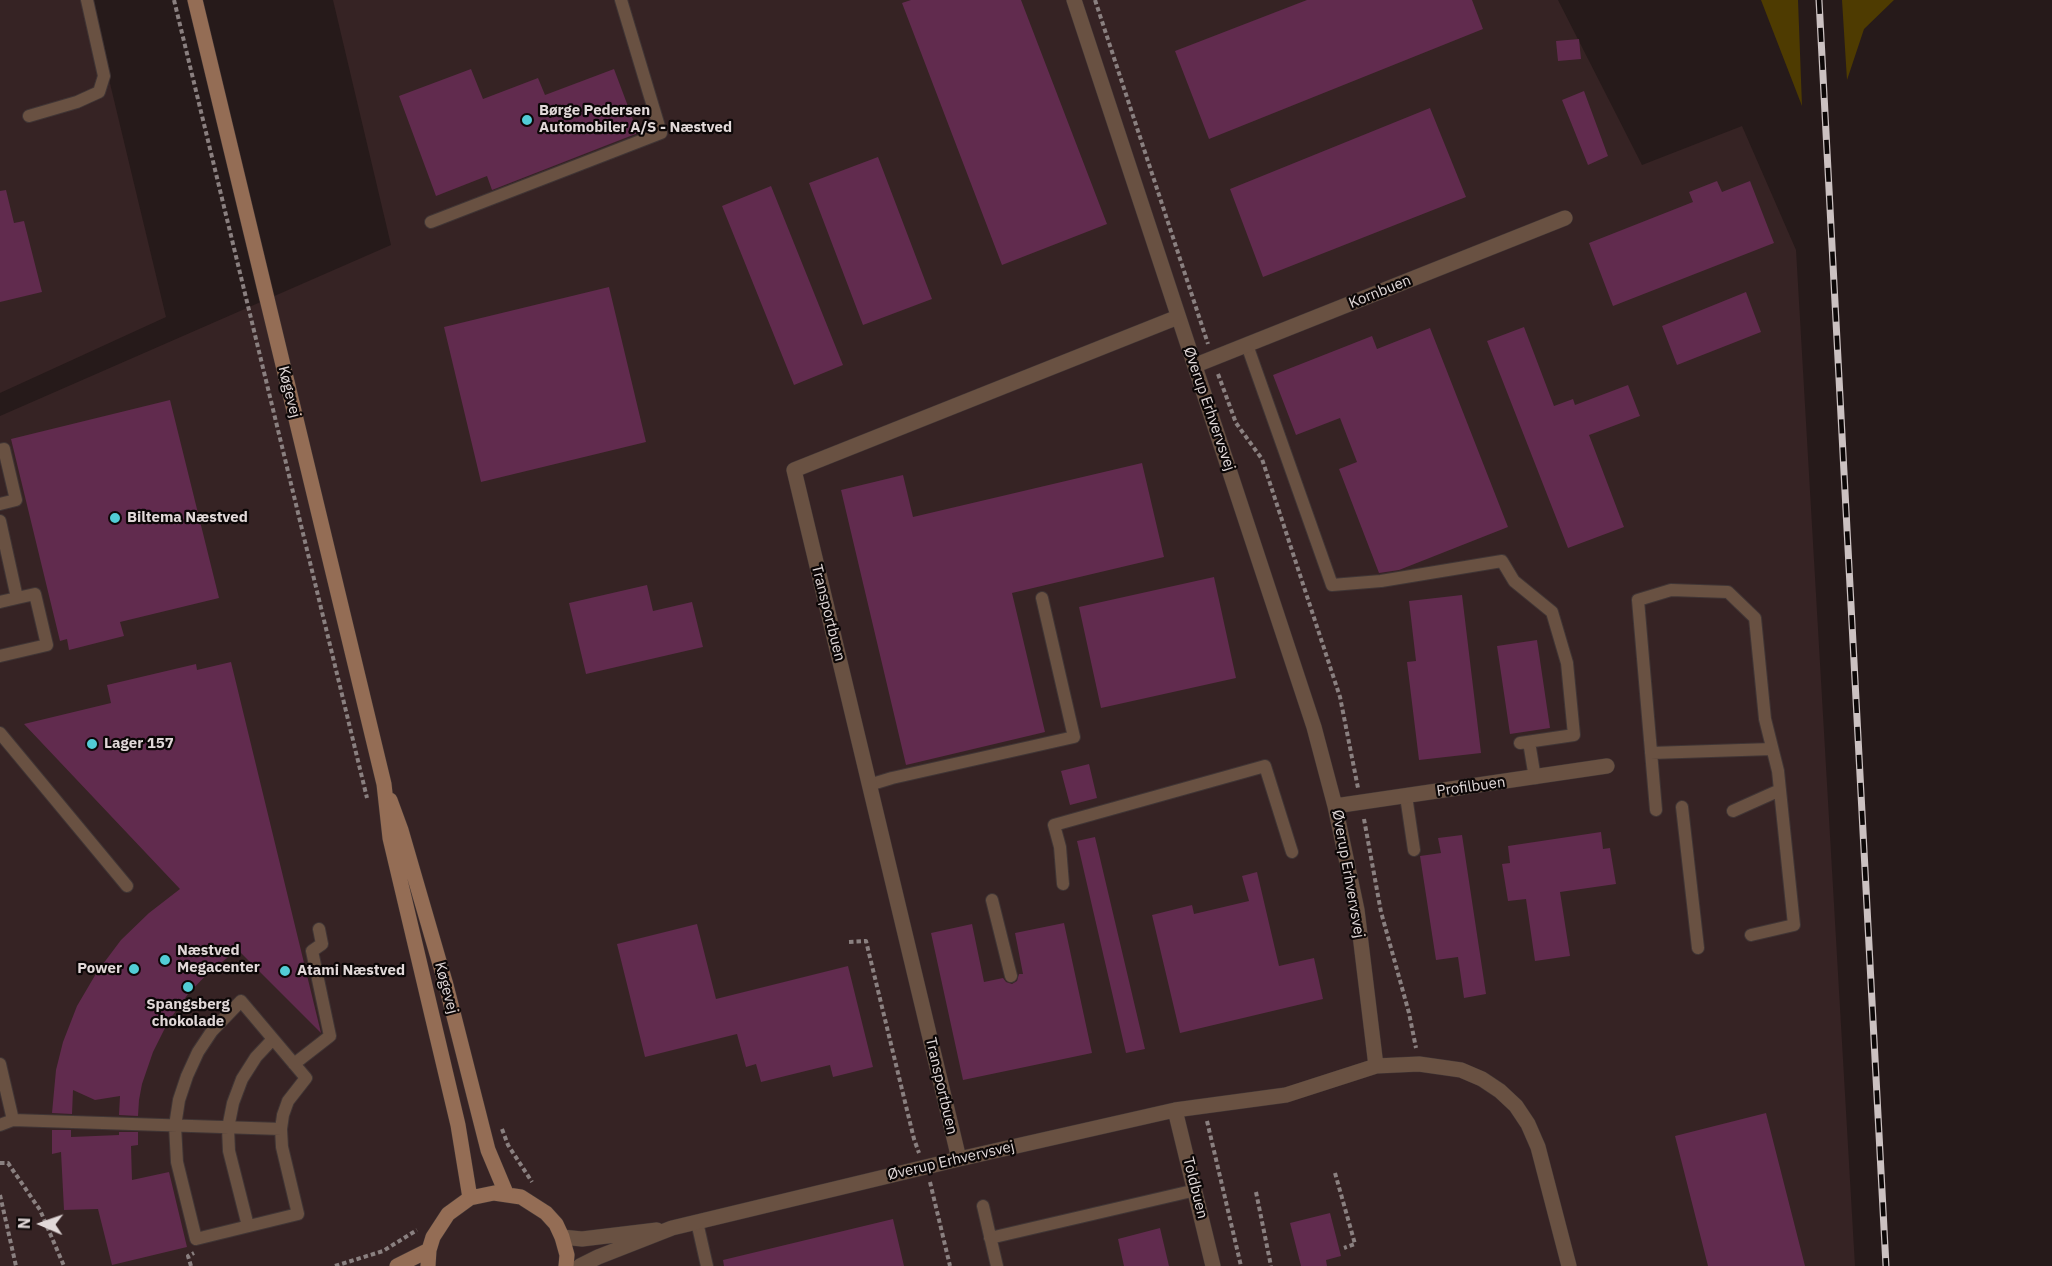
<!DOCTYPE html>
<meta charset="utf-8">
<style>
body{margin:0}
#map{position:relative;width:2052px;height:1266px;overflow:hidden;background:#261a1a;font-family:"IBM Plex Sans",sans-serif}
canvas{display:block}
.north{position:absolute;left:12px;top:1194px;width:60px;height:60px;-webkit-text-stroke:4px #0c0707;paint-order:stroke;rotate:272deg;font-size:16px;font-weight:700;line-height:24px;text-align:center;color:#e1d8d8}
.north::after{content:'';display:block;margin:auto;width:21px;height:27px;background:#e1d8d8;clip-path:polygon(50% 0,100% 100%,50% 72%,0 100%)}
</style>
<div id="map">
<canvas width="2052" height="1266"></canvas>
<div class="north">N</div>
</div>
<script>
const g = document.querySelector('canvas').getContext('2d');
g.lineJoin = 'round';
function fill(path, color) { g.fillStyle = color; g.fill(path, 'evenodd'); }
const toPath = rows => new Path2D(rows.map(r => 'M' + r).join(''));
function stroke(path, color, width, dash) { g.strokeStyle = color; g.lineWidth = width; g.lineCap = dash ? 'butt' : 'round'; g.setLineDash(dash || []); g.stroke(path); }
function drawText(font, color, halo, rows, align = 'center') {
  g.font = font + ' "IBM Plex Sans",sans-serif'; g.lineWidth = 4.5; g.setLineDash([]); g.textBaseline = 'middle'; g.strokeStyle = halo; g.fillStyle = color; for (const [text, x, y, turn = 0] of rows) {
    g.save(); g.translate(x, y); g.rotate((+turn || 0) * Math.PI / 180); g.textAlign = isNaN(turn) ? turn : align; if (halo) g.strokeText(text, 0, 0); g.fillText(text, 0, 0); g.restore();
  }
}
const built = toPath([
 [0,0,90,0,166,317,0,393],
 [333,0,1558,0,1642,165,1742,126,1796,250,1855,1266,0,1266,0,416,391,245]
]);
const green = toPath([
 [1761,0,1798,0,1802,106],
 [1842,0,1894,0,1864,29,1847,80]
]);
const building = toPath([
 [911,0,1021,0,1107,224,1002,265,902,3],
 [1307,0,1472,0,1483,29,1209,139,1175,51],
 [1579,39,1581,59,1558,61,1556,41],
 [471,69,483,99,538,78,545,95,614,69,638,133,492,190,487,176,436,196,399,96],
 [1584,91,1608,156,1588,165,1562,100],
 [1430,108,1466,197,1263,277,1230,189],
 [878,157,932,299,863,325,809,183],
 [1717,181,1722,192,1750,181,1774,243,1613,306,1589,243,1693,202,1689,192],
 [771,186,843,365,794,385,722,206],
 [6,190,14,223,24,221,42,292,0,302,0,191],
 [609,287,646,442,481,482,444,327],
 [1746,292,1761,332,1677,365,1662,326],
 [1524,327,1554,406,1573,399,1575,405,1628,385,1640,416,1589,435,1624,527,1568,548,1487,341],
 [1430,328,1508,527,1399,570,1379,573,1339,469,1357,462,1340,418,1296,435,1273,375,1372,336,1377,349],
 [170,400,219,598,120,622,124,636,69,650,67,639,60,641,11,439],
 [1142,463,1164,557,1012,593,1045,732,906,765,841,490,903,475,913,517],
 [1214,577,1236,678,1101,708,1079,607],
 [647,585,653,611,692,602,703,647,586,674,569,603],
 [1462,595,1481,753,1419,760,1407,662,1416,661,1409,601],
 [1537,640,1550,728,1510,734,1497,646],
 [231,662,321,1033,238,950,211,970,188,994,168,1022,153,1052,142,1084,139,1100,138,1116,119,1115,120,1096,95,1100,73,1090,72,1114,52,1113,56,1070,63,1042,77,1006,97,972,121,940,149,913,180,889,24,724,111,703,107,685,196,664,197,670],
 [1089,764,1097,798,1070,805,1061,771],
 [1601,832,1603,849,1610,848,1616,884,1560,892,1570,956,1535,961,1526,899,1508,901,1502,864,1510,863,1508,846],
 [1462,835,1486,994,1464,998,1458,957,1436,960,1420,856,1441,853,1438,838],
 [1095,837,1145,1049,1126,1053,1077,841],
 [1257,872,1279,966,1314,958,1323,999,1180,1033,1152,915,1192,905,1194,914,1249,901,1242,876],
 [1064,923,1092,1053,963,1080,931,933,972,924,984,982,1003,978,1006,982,1012,984,1017,981,1019,974,1023,974,1015,933],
 [697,924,716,999,848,966,873,1067,833,1077,830,1065,761,1082,756,1064,746,1067,737,1034,645,1057,617,944],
 [1766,1113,1805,1266,1708,1266,1675,1136],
 [52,1130,71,1130,71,1137,119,1135,119,1132,138,1132,138,1145,131,1146,132,1180,169,1172,187,1247,112,1265,98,1209,64,1210,61,1152,52,1154],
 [1330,1213,1341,1256,1326,1260,1327,1266,1301,1266,1290,1223],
 [893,1219,904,1266,724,1266,723,1260],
 [1160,1228,1169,1266,1124,1266,1118,1239]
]);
const path = toPath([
 [174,0,367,798],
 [1095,0,1208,344],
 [1218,374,1236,423,1262,459,1340,697,1358,788],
 [1364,819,1381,912,1409,1013,1416,1048],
 [849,942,866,941,914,1139,919,1153],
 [1207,1121,1241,1266],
 [502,1129,508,1145,532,1182],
 [0,1163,8,1163,40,1210,64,1266],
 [1335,1173,1355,1244,1344,1248],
 [930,1182,950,1266],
 [1256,1192,1271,1266],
 [0,1195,16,1266],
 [191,1266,188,1256,194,1253],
 [335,1266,383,1251,417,1230]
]);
const lane = toPath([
 [29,116,77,102,99,92,104,76,87,0],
 [431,222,661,133,621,0],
 [1247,345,1332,585,1381,581,1502,561,1514,581,1552,612,1567,663,1574,735,1520,743],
 [0,450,4,449,16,500,0,504],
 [0,521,17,598,35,594,47,645,0,656],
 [0,602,17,598],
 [0,733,127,886],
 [1529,742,1535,778],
 [1651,753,1772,749],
 [869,785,892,778,1074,737,1042,598],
 [1406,796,1414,850],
 [1682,807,1698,948],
 [1656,810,1638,600,1671,590,1728,592,1755,618,1765,719,1778,771,1794,925,1751,935],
 [1733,811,1780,790],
 [1063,884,1060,847,1054,825,1265,766,1292,852],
 [992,900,1011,976],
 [241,1001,306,1078,288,1101,283,1115,281,1129,282,1147,298,1214,196,1239,177,1162,175,1126,179,1100,187,1076,198,1052,212,1031,241,1001],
 [0,1064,13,1120,0,1125],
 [294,1064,330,1036,312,951,322,944,319,929],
 [13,1120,281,1129],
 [983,1206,997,1266],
 [697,1222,707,1266],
 [248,1226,229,1151,228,1128,233,1103,242,1079,256,1057,273,1039],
 [990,1238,1196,1190]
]);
const street = toPath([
 [1074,0,1314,727,1335,806,1357,910,1376,1066],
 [1196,365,1565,218],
 [1335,806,1607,766],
 [1175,1110,1213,1266],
 [959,1159,794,470,1178,317],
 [562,1237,582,1239,657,1230],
 [580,1266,598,1257,672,1228,697,1222,959,1159,1175,1110,1286,1095,1376,1066,1419,1064,1461,1070,1482,1079,1500,1091,1516,1106,1528,1124,1538,1147,1569,1266]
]);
const secondary = toPath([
 [195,0,384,784,390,838,458,1125,470,1198],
 [390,800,401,830,446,985,488,1150,506,1193],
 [397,1266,429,1250],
 [428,1266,429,1250,433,1237,448,1214,470,1198,494,1193,521,1197,546,1213,556,1224,562,1237,567,1255,566,1266]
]);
const rail = toPath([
 [1819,0,1886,1266]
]);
const markers = [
 [527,120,6,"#52ccd6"],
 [115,518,6,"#52ccd6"],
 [92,744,6,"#52ccd6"],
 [165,960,6,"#52ccd6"],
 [134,969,6,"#52ccd6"],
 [285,971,6,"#52ccd6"],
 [188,987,6,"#52ccd6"]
];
const poiNames = [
 ["Børge Pedersen",539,111],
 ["Automobiler A/S - Næstved",539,128],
 ["Biltema Næstved",127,518],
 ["Lager 157",104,744],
 ["Næstved",177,951],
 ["Megacenter",177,968],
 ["Power",122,969,"right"],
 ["Atami Næstved",297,971],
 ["Spangsberg",188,1005,"center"],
 ["chokolade",188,1022,"center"]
];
const streetNames = [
 ["Kornbuen",1380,292,-22],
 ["Køgevej",289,392,76],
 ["Øverup Erhvervsvej",1209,409,71],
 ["Transportbuen",828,613,76],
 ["Profilbuen",1471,787,-8],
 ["Øverup Erhvervsvej",1348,874,80],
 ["Køgevej",446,988,75],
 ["Transportbuen",941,1086,77],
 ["Øverup Erhvervsvej",951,1161,-13],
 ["Toldbuen",1195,1188,76]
];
fill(built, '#362324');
fill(green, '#4e3b01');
fill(building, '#612b4e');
stroke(lane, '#403535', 14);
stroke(street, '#403535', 16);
stroke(secondary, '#403535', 16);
stroke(path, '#8a8080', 4, [4.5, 3]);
stroke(lane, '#695142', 12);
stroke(street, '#695142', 15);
stroke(secondary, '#946d55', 15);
stroke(rail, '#cbc1c1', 7);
stroke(rail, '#0c0707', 4.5, [14]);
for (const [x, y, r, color] of markers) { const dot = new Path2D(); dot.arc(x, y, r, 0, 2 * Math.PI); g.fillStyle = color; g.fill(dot); stroke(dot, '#0c0707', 2); }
drawText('bold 15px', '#e1d8d8', '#0c0707', poiNames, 'left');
drawText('15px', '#e1d8d8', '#0c0707', streetNames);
</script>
